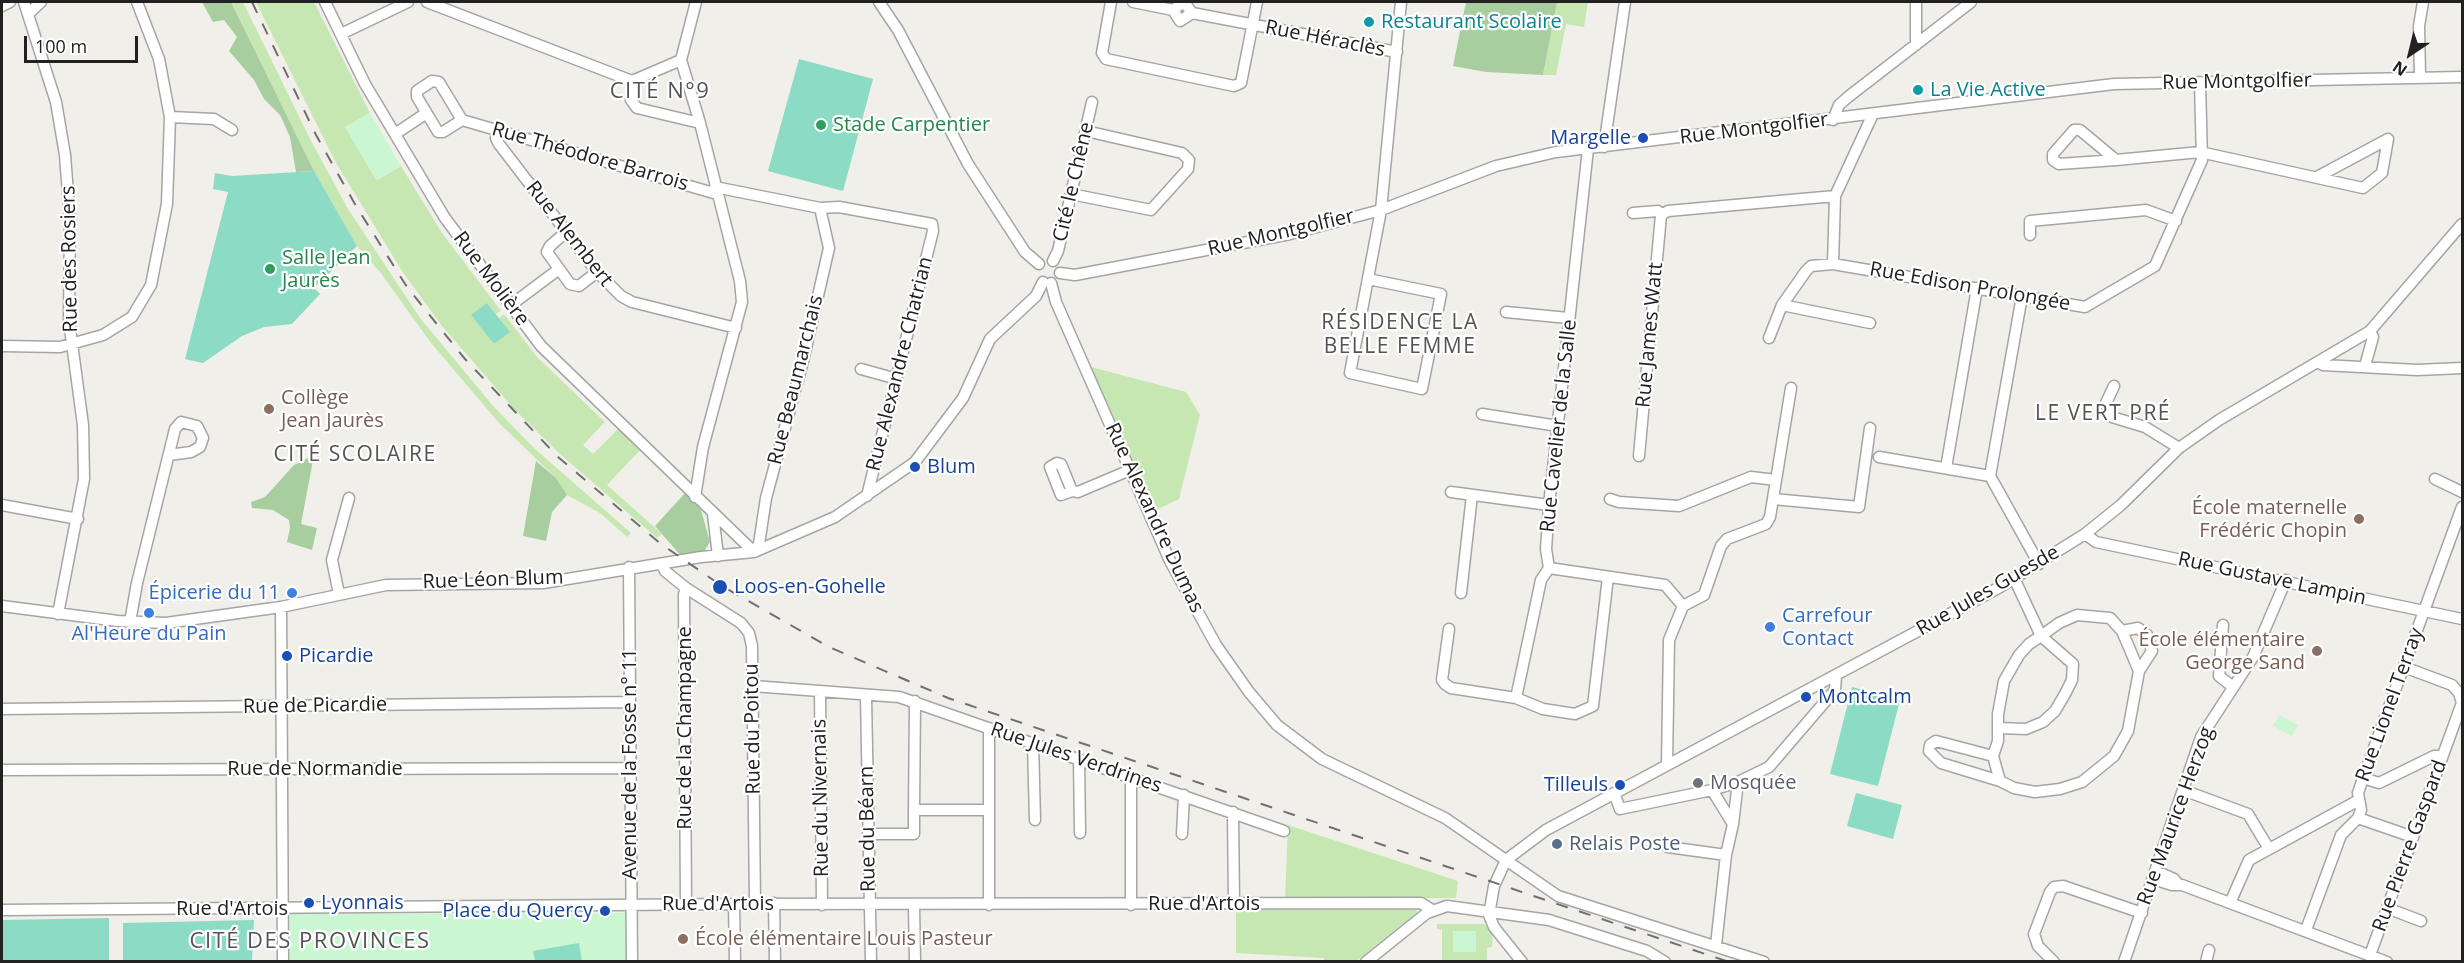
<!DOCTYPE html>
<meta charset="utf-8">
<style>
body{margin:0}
#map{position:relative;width:2464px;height:963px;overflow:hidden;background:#f1efe9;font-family:"Open Sans",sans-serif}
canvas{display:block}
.frame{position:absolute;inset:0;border:3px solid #212121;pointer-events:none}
.north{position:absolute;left:2380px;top:24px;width:60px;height:60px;-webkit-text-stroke:4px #fff;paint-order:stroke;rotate:215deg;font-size:16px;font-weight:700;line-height:24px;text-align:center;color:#212121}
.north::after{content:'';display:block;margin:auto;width:21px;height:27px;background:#212121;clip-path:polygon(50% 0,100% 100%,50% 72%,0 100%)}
.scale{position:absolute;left:24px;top:36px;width:114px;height:27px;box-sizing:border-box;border:3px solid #212121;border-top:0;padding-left:8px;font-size:18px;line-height:21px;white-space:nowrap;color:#212121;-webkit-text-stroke:4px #fff;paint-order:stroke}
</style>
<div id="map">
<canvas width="2464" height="963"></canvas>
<div class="frame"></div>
<div class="north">N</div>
<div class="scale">100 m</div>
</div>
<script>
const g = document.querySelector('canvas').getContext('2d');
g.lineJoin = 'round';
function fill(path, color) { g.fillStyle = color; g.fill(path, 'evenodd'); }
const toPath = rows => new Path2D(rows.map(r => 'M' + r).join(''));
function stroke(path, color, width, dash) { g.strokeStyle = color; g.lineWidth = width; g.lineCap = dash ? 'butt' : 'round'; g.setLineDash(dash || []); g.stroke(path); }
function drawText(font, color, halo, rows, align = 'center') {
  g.font = font + ' "Open Sans",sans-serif'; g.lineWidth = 4.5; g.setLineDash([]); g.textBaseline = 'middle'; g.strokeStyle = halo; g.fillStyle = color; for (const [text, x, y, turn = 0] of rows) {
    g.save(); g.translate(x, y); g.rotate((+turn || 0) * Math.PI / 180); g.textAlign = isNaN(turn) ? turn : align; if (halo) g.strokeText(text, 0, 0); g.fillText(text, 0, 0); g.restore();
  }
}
const grass = toPath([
 [231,2,243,2,310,139,348,209,420,318,494,407,534,448,631,533,627,537,600,513,567,495,556,478,499,423,431,343,380,272,357,246,314,171],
 [256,2,314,2,370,113,346,127,377,180,401,166,442,233,501,311,496,314,487,303,493,344,509,332,499,318,504,314,537,357,605,422,583,445,593,454,619,428,641,449,607,485,662,534,657,538,560,454,515,410,442,326,402,271,336,163],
 [1557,2,1588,2,1584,27,1566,24,1556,75,1543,75],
 [1091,367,1186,392,1200,415,1179,499,1154,511],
 [1288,825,1458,881,1456,898,1285,898],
 [1415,908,1418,914,1357,961,1324,961,1324,958,1236,953,1236,909],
 [1437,924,1484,924,1493,933,1492,947,1487,948,1487,961,1442,961,1442,930,1437,929]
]);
const forest = toPath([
 [202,2,231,2,314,171,296,172,290,137,280,115,264,99,254,80,229,51,237,37,224,20,213,22],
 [1466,2,1557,2,1543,75,1486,72,1453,66],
 [314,455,301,524,317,528,312,550,287,542,290,528,289,520,273,510,252,508,251,502,265,497,294,465],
 [536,461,556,478,567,495,552,512,546,541,523,536],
 [685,493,701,510,710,542,703,553,682,557,655,526]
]);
const park = toPath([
 [370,113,401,166,376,180,345,127],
 [2279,715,2298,725,2292,736,2273,726],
 [625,913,626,961,290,961,290,914],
 [1453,931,1476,931,1476,952,1453,952]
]);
const pitch = toPath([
 [799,59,873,79,843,191,768,171],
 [314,171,357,246,314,288,320,294,292,324,264,327,242,336,203,363,185,359,228,192,213,189,215,173,232,176],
 [487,303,510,332,494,344,471,315],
 [1852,687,1900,700,1878,786,1830,774],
 [1856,793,1902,805,1893,839,1847,826],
 [109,918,109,961,2,961,2,920],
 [254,920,252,961,123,961,123,923],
 [579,943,582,961,535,961,533,951]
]);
const minor = toPath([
 [24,2,56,102,65,155,70,219,69,321,83,425,84,479,58,614],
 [325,2,365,84,445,218,541,346,754,552],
 [427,2,632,81],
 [879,2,898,30,968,164,1025,252,1039,264],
 [1111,2,1102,53,1106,59,1234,86,1241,83,1257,2],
 [1133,2,1173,10],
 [2,6,10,2],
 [1192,13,1184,2,1173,10,1180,21,1192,13,1397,52],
 [28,14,41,2],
 [341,34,408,2],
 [1916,45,1916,2],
 [2420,77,2419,26,2423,2],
 [432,81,439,82,462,120,443,132,438,132,417,97,417,91,432,81],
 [632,81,634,85,631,100,637,108,700,123],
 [632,81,681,60],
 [170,117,214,119,232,130],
 [462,120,717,194],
 [1833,120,1839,105,1848,97,1971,2],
 [497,130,496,138,499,144,597,272,621,296,632,302,736,328],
 [395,134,425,114],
 [1604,147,1625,2],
 [2116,160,2080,130,2074,130,2053,154,2053,160,2059,164,2116,160,2200,152,2363,188,2382,173,2388,139,2317,177],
 [715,187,820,208,839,207,932,224,933,231,867,496],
 [1071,194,1151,210,1188,169,1189,160,1182,153,1086,131],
 [1633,213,1658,211,1661,215,1668,211,1835,196],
 [566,232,550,246,547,252,570,284,579,286,597,272],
 [2030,235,2030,221,2146,210,2176,221],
 [1053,261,1058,251,1092,102],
 [1833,264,1835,196,1873,114],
 [1060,273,1075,275,1290,234,1381,210,1496,166,1556,152,2114,84,2462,77],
 [1368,279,1441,294,1422,389,1350,373,1381,210,1401,2],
 [1051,283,1056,302,1170,561,1216,645,1249,692,1277,725,1322,759,1445,818,1558,896,1764,962],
 [511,305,559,269],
 [1782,305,1870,323],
 [1506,312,1568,318],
 [1769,338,1782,305,1806,271,1811,266,1833,264,2085,307,2155,266,2202,160,2200,83],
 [2,346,60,347,103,335,132,317,151,285,167,204,170,117,159,59,137,2],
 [2318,362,2323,365,2417,370,2462,368],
 [2365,366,2373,337,2370,331],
 [861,369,897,379],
 [2114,386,2106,403,2112,417,2145,427,2179,448],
 [1482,414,1558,426],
 [1639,456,1661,215],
 [1879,457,1990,476,2039,564],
 [1946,468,1977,288],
 [1990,476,2022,296],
 [2435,479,2462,492],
 [1072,491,1061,464,1057,463,1050,467,1061,495,1072,491,1078,492,1130,470],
 [1451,492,1549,505],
 [695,497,703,447,742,302,740,281,700,123,681,60,696,2],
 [1610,499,1619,502,1679,506,1751,477,1776,480],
 [1773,499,1859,507,1870,428],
 [2,505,78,519],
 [713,514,718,556],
 [2085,534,2096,542,2462,619],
 [754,552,759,544,766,498,803,361,829,248,820,208],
 [662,564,665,571,686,588,684,594,686,904],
 [629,567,632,962],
 [1549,568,1665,585,1683,606],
 [686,588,741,623,749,633,752,646,755,903],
 [1461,593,1472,495],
 [339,594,332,560,349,498],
 [2,606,118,621,166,623,281,607,386,585,543,583,701,557,754,552,835,517,915,462,963,398,990,339,1036,296,1043,282],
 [281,607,283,962],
 [130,622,137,583,175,429,181,422,197,426,203,438,200,447,191,452,169,455],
 [2223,625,2219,676,2233,687],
 [1449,629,1442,680,1445,684,1451,688,1516,698,1543,709,1575,714,1593,706,1608,577],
 [2122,631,2139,671],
 [753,686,899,697,1284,831],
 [820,692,822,905],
 [866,696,871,962],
 [1516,698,1541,580,1549,568,1546,549,1549,505,1588,149],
 [915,701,914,810,989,810],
 [2,709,628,702],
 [989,728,989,905],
 [1999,728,2026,729,2043,722,2055,711,2065,694,2072,680,2073,664,2041,636,2059,623,2077,615,2110,618,2122,631,2138,628,2147,635,2152,651,2139,671,2128,731,2114,756,2082,782,2060,789,2035,792,2014,788,2000,781,1941,763,1929,751,1930,745,1936,741,1993,756,1998,741,1998,714,2004,681,2019,655,2029,644,2041,636,2014,578],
 [1033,743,1035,820],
 [1993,756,2000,781],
 [1079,759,1080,833],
 [1667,765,1669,640,1683,606,1704,595,1721,546,1727,539,1766,524,1770,517,1791,388],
 [2,770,629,768],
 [1131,776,1131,905],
 [2363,778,2379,783,2434,756,2442,756],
 [1712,790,1733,824],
 [2183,790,2248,814,2269,849],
 [1614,793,1620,809,1712,790,1738,782,1769,767,1835,690,1836,676],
 [1233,812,1234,904],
 [2358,818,2413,837],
 [868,834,914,834,914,810],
 [1182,834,1184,795],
 [1668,847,1726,855],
 [2156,871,2174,879,2178,884],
 [2153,879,2172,885,2182,885,2387,962],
 [774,903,775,962],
 [2230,903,2249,860,2359,800],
 [734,904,735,962],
 [914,905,915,962],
 [2387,908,2421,921],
 [2,910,734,904,1421,903,1432,910],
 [2306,930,2341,835,2358,818,2361,810,2358,793,2363,778,2462,507],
 [1716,945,1726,855,1733,824,1738,782],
 [2370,955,2462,703,2459,693,2452,685,2404,667],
 [1366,962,1427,913,1447,906,1549,920,1647,951,1665,962],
 [1522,962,1494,927,1489,915,1494,886,1506,860,1546,830,2000,587,2085,534,2121,505,2179,448,2219,420,2370,331,2462,224],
 [2054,962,2038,946,2034,934,2050,892,2054,887,2063,886,2142,913],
 [2124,962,2201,737,2253,657,2286,580],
 [2206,962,2209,950]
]);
const rail = toPath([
 [252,2,316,135,356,206,407,287,465,359,558,457,661,544,722,586,829,647,948,698,1729,962]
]);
const markers = [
 [1369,22,6,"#0f9aa8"],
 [1918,90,6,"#0f9aa8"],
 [821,125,6,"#2e9e5b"],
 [1643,138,6,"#1a4fb4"],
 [270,269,6,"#2e9e5b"],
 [269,409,6,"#8d6e63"],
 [915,467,6,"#1a4fb4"],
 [2359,519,6,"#8d6e63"],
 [720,587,8,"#1a4fb4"],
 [292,593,6,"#3f7fe0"],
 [149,613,6,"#3f7fe0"],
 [1770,627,6,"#3f7fe0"],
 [2317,651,6,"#8d6e63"],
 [287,656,6,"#1a4fb4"],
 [1806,697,6,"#1a4fb4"],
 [1698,783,6,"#6b7280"],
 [1620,785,6,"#1a4fb4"],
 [1557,844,6,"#5c6f8a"],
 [309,903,6,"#1a4fb4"],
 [605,911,6,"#1a4fb4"],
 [683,939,6,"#8d6e63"]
];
const cultureNames = [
 ["Restaurant Scolaire",1381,22],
 ["La Vie Active",1930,90]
];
const streetNames = [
 ["Rue Héraclès",1325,39,11],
 ["Rue Montgolfier",2237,82,-1],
 ["Rue Montgolfier",1754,129,-7],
 ["Rue Théodore Barrois",590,157,16],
 ["Cité le Chêne",1074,182,-77],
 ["Rue Montgolfier",1281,233,-13],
 ["Rue Alembert",569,234,52],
 ["Rue des Rosiers",70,259,-91],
 ["Rue Molière",491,279,53],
 ["Rue Edison Prolongée",1970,287,10],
 ["Rue James Watt",1650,335,-85],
 ["Rue Alexandre Chatrian",900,364,-76],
 ["Rue Beaumarchais",796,380,-76],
 ["Rue Cavelier de la Salle",1559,426,-84],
 ["Rue Alexandre Dumas",1154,518,65],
 ["Rue Gustave Lampin",2272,579,12],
 ["Rue Léon Blum",493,580,-2],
 ["Rue Jules Guesde",1988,591,-30],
 ["Rue Lionel Terray",2390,705,-70],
 ["Rue de Picardie",315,706,-1],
 ["Rue de la Champagne",685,728,-90],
 ["Rue du Poitou",753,729,-91],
 ["Rue Jules Verdrines",1076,758,19],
 ["Avenue de la Fosse n° 11",630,764,-90],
 ["Rue de Normandie",315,769],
 ["Rue du Nivernais",821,798,-91],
 ["Rue Maurice Herzog",2176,816,-70],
 ["Rue du Béarn",868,829,-91],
 ["Rue Pierre Gaspard",2410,846,-70],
 ["Rue d'Artois",718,904],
 ["Rue d'Artois",1204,904],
 ["Rue d'Artois",232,909]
];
const leisureNames = [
 ["Stade Carpentier",833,125],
 ["Salle Jean",282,258],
 ["Jaurès",282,281]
];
const transitNames = [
 ["Margelle",1631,138,"right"],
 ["Blum",927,467],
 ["Loos-en-Gohelle",734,587],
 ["Picardie",299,656],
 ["Montcalm",1818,697],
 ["Tilleuls",1608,785,"right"],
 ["Lyonnais",321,903],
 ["Place du Quercy",593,911,"right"]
];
const educationNames = [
 ["Collège",281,398],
 ["Jean Jaurès",281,421],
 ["École maternelle",2347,508,"right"],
 ["Frédéric Chopin",2347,531,"right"],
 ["École élémentaire",2305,640,"right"],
 ["George Sand",2305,663,"right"],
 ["École élémentaire Louis Pasteur",695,939]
];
const shopNames = [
 ["Épicerie du 11",280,593],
 ["Carrefour",1782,616,"left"],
 ["Contact",1782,639,"left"],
 ["Al'Heure du Pain",149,634,"center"]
];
const worshipNames = [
 ["Mosquée",1710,783]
];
const serviceNames = [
 ["Relais Poste",1569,844]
];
const neighbourhoodNames = [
 ["RÉSIDENCE LA",1400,323],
 ["BELLE FEMME",1400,347],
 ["LE VERT PRÉ",2103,414],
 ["CITÉ SCOLAIRE",355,455]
];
const quarterNames = [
 ["CITÉ N°9",660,92],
 ["CITÉ DES PROVINCES",310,942]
];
fill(grass, '#c7e7b2');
fill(forest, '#a8cea0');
fill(park, '#caf7d2');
fill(pitch, '#8cdbc5');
stroke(minor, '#a5a5a5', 13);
stroke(minor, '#fff', 10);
stroke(rail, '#6f6f6f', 2, [12, 12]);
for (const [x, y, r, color] of markers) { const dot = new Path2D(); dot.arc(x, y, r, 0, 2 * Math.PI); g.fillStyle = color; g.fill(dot); stroke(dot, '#fff', 2); }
drawText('20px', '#0d838f', '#fff', cultureNames, 'left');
drawText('20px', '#212121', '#fff', streetNames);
drawText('20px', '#27864d', '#fff', leisureNames, 'left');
drawText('20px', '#164399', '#fff', transitNames, 'left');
drawText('20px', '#785e54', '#fff', educationNames, 'left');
drawText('20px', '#366cbe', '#fff', shopNames, 'right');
drawText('20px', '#5b616d', '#fff', worshipNames, 'left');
drawText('20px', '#4e5e75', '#fff', serviceNames, 'left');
g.letterSpacing = '1.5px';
drawText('21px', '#545454', '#fff', neighbourhoodNames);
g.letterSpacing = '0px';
g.letterSpacing = '1.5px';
drawText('22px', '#545454', '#fff', quarterNames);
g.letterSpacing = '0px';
</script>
